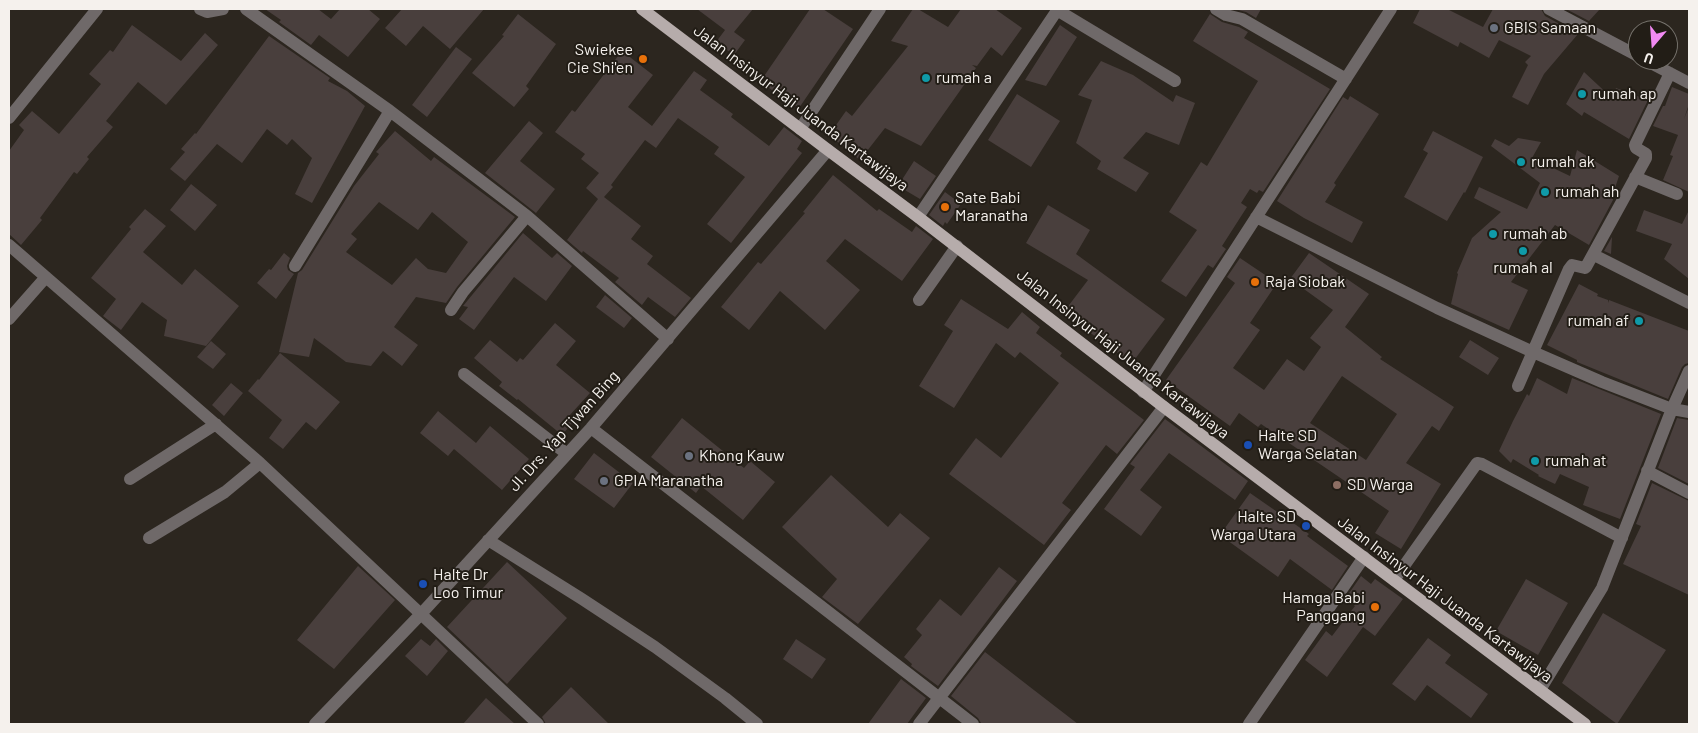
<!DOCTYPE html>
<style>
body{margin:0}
#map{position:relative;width:1698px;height:733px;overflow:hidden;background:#2c261f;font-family:Barlow,sans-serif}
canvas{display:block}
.frame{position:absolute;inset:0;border:10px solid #f5f1ed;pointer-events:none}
.north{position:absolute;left:1628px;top:20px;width:50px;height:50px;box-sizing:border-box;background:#221d16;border:1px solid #76726c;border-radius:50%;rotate:198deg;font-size:14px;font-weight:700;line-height:20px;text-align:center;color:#f5f1ed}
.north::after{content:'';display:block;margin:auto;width:18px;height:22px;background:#f28af3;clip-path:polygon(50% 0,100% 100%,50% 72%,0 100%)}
</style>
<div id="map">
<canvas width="1698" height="733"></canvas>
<div class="frame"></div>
<div class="north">U</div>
</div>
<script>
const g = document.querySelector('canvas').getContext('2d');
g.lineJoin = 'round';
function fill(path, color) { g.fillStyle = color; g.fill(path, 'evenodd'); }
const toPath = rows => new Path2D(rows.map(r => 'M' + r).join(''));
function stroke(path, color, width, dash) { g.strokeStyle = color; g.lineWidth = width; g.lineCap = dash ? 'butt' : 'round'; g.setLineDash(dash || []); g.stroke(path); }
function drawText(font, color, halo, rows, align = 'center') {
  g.font = font + ' Barlow,sans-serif'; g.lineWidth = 4; g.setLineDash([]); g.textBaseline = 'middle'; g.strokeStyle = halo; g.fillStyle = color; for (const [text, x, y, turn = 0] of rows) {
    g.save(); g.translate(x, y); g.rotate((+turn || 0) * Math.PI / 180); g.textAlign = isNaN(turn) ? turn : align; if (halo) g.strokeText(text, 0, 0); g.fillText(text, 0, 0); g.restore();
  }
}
const building = toPath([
 [265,9,318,9,331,19,340,9,368,9,380,19,348,57,319,35,311,45,279,22,281,20],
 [402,9,484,9,450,49,423,26,406,46,385,28],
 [697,9,753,9,734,32,745,40,734,55,716,42,725,30],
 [810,9,823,9,853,29,799,108,760,82],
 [913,9,918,9,948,27,961,9,995,9,1022,28,1002,56,991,47,977,66,972,65,976,68,921,146,885,128,860,160,829,135,846,111,852,116,908,46,891,41],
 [1234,9,1261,9,1256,18,1246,12],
 [1420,9,1447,9,1483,27,1493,9,1541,9,1545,16,1578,34,1544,74,1528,105,1512,97,1528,65,1525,62,1531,56,1499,40,1489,58,1460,42,1458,47,1413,23],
 [1566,9,1600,9,1589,21],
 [518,14,556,44,526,86,529,89,514,107,472,73,504,36,502,35],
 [1210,14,1222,22,1239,27,1248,32,1244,38,1330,89,1263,192,1259,190,1257,193,1250,189,1241,203,1247,207,1222,246,1226,249,1213,268,1208,265,1186,297,1161,281,1197,230,1169,212,1201,162,1207,166,1258,81,1193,41],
 [132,25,181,61,205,33,218,45,166,105,138,82,106,121,113,127,87,157,89,159,77,174,74,172,40,218,42,220,21,245,9,234,9,151,24,130,19,125,32,111,59,134,101,84,89,74,110,50,113,52],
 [1060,25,1077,37,1046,86,1025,80],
 [269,36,330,78,328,81,347,91,365,106,312,203,295,194,312,158,292,139,287,145,267,129,242,163,217,144,185,181,170,169,185,152,181,149,195,133,196,134],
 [456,47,472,59,427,117,412,105],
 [622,51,653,75,628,107,652,126,694,71,707,80,700,90,733,114,731,117,769,146,784,127,802,141,797,149,802,153,731,243,707,224,745,177,714,154,719,147,678,118,656,148,645,140,611,185,613,187,604,197,641,226,631,239,653,256,647,264,691,298,675,317,648,297,642,305,615,282,619,278,583,251,582,253,567,240,598,199,586,188,599,173,581,159,585,154,555,132,572,110,575,112],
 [1101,61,1133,75,1173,102,1176,95,1195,103,1179,145,1146,132,1123,158,1149,173,1136,192,1097,169,1101,161,1076,143,1092,100,1078,95],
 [1584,72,1612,98,1616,88,1648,100,1629,139,1584,112,1582,116,1566,104],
 [1672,87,1689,94,1689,104,1684,119,1688,109,1689,109,1689,192,1663,180,1673,156,1670,155,1678,135,1653,126,1663,106,1665,106],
 [1017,94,1060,121,1031,167,988,140],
 [1350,96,1379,114,1334,183,1336,185,1325,202,1363,222,1352,243,1304,218,1277,201,1343,97,1348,100],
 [529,121,543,133,520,161,555,189,536,213,485,173],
 [395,131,431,161,434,157,515,217,457,287,446,303,416,297,394,327,418,345,402,366,383,351,371,366,346,362,314,338,309,357,279,352,298,273,302,270,354,186,379,154,376,152],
 [379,202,418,230,432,212,468,242,446,273,428,269,416,258,392,285,346,252,357,239,351,234],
 [1433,131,1483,157,1465,193,1464,192,1447,221,1404,197,1428,153,1423,150],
 [1518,138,1541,142,1532,158,1570,176,1577,150,1619,176,1614,191,1613,200,1589,245,1555,225,1511,282,1528,290,1509,330,1451,304,1458,274,1457,273,1472,238,1501,212,1474,198,1479,187,1527,209,1540,183,1491,146,1495,139,1509,146],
 [914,161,936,176,920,199,898,186],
 [833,175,877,211,879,209,912,232,916,226,933,239,902,281,845,239,826,261,860,290,825,330,780,291,749,330,721,307,758,262,761,264,805,213,803,212],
 [191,184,217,205,195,231,170,210],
 [945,192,961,204,947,224,945,222,943,226,929,215],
 [1048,205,1090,230,1076,254,1165,319,1132,363,1063,313,1088,280,1026,243],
 [145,209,166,226,143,252,182,285,195,269,239,306,206,346,164,336,167,320,142,302,121,330,103,316,116,299,91,278,131,229,129,227],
 [1644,210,1682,224,1689,210,1689,279,1664,259,1672,244,1636,231],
 [523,233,552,258,557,253,572,266,546,301,514,277,474,330,459,319,468,307,463,306],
 [1612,237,1611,254,1604,251],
 [284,253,290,258,287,266,288,270,294,274,276,299,257,283,269,269,271,270],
 [1309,253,1369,294,1345,327,1382,357,1380,359,1454,407,1439,431,1432,426,1406,463,1441,484,1401,549,1375,533,1389,511,1261,424,1258,427,1239,413,1230,426,1166,380,1235,283,1227,277,1240,258,1277,283,1250,323,1260,330,1233,368,1264,390,1287,359,1304,371,1321,347,1310,338,1333,310,1290,279],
 [1342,376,1397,414,1366,460,1310,423],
 [1579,284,1598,294,1597,296,1608,300,1608,303,1609,300,1689,331,1689,363,1685,364,1682,367,1668,399,1577,362,1577,360,1547,345],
 [605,295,632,318,624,328,596,307],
 [961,299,1008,329,1022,312,1040,327,1036,333,1062,353,1060,356,1144,420,1117,454,1106,445,1062,503,1071,510,1044,545,949,474,976,438,1001,458,1059,383,1020,352,1015,358,996,343,954,408,919,386,953,331,944,325],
 [555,323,576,341,556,365,590,393,569,416,574,421,562,435,518,399,517,400,499,386,502,382,474,358,490,340,517,362,520,358,523,360],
 [1470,340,1499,358,1488,375,1459,357],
 [211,341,226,354,213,369,197,357],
 [280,353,340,402,316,430,306,422,283,449,269,438,282,420,248,391,258,379,259,380],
 [1537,378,1567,394,1572,378,1661,414,1620,519,1583,505,1589,487,1560,474,1555,484,1538,476,1539,475,1513,459,1511,463,1499,451,1513,421,1527,394,1529,396],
 [231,383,243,393,224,416,212,405],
 [438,411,476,443,490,426,529,459,502,490,454,449,448,456,420,433],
 [682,418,744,468,750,461,775,482,743,520,701,486,696,493,651,457],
 [1677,418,1689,420,1689,484,1658,468],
 [1165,419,1248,481,1235,500,1169,453,1140,490,1162,507,1141,536,1104,509,1135,467,1130,464],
 [594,453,633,483,614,508,574,479],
 [831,475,888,527,900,513,930,538,858,624,822,597,837,579,782,527],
 [1652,483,1689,501,1689,595,1623,564,1641,526,1636,524],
 [1250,493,1309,534,1307,536,1348,566,1332,590,1290,559,1278,577,1220,535],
 [507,562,567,618,507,684,447,627],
 [358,566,395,600,334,669,297,640],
 [999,567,1017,581,938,686,911,666,912,664,904,657,922,635,916,629,940,599,961,616],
 [1361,576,1371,584,1375,579,1403,599,1375,636,1363,627,1327,677,1305,660,1326,631,1332,636,1355,606,1345,599],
 [1526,579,1568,603,1538,655,1496,631],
 [1603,613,1666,650,1617,724,1562,683],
 [1428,638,1451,655,1445,663,1488,694,1471,718,1427,685,1415,701,1392,684],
 [421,639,430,646,436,639,448,651,427,676,405,656],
 [796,639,826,659,812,679,783,659],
 [985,652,1030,687,1078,724,983,724,981,723,978,718,951,696],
 [901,679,926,698,907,724,868,724],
 [571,687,609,724,546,724,542,717],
 [486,698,515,724,463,724]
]);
const minor = toPath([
 [200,9,207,12,223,9],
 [246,9,390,111,527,216,668,339],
 [1216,9,1226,15,1242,19,1346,79],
 [1549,9,1638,56],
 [1057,10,1175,81],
 [1645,60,1689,83],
 [9,118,97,9],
 [800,129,880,9],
 [1635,177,1677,194],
 [918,217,1058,9],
 [1256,217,1437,308,1533,352,1602,382,1672,409,1689,412],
 [9,245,260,463,538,724],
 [1594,255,1689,303],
 [295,266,390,111],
 [919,300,957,246],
 [451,310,463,292,527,216],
 [9,319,46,277],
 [464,374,567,454],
 [1518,386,1569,269,1572,265,1585,268,1586,267,1646,158,1646,154,1636,148,1635,145,1670,73],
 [1143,392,1391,9],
 [591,428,973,724],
 [1647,471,1689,493],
 [130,479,216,424],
 [149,538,225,492,260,463],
 [488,540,582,599,655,647,725,698,757,724],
 [1394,580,1477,463,1482,464,1622,538],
 [1540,690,1602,588,1672,409,1689,371],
 [315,724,421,614,591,428,828,150],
 [919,724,1164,407],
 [1249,724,1364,557]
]);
const major = toPath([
 [642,9,828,150,918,217,1164,407,1585,724]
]);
const markers = [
 [1494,28,5,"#6b7280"],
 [643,59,5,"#e8710a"],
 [926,78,5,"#0f9aa8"],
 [1582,94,5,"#0f9aa8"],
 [1521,162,5,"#0f9aa8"],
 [1545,192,5,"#0f9aa8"],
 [945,207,5,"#e8710a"],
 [1493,234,5,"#0f9aa8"],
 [1523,251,5,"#0f9aa8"],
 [1255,282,5,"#e8710a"],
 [1639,321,5,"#0f9aa8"],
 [1248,445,5,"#1a4fb4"],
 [689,456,5,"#6b7280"],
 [1535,461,5,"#0f9aa8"],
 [604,481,5,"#6b7280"],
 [1337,485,5,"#8d6e63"],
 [1306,526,5,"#1a4fb4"],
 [423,584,5,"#1a4fb4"],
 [1375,607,5,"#e8710a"]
];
const poiNames = [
 ["GBIS Samaan",1504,28],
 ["Swiekee",633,50,"right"],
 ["Cie Shi'en",633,68,"right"],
 ["rumah a",936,78],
 ["rumah ap",1592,94],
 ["rumah ak",1531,162],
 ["rumah ah",1555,192],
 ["Sate Babi",955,198],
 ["Maranatha",955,216],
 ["rumah ab",1503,234],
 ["rumah al",1523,268,"center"],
 ["Raja Siobak",1265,282],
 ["rumah af",1629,321,"right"],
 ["Halte SD",1258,436],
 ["Warga Selatan",1258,454],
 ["Khong Kauw",699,456],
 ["rumah at",1545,461],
 ["GPIA Maranatha",614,481],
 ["SD Warga",1347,485],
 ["Halte SD",1296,517,"right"],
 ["Warga Utara",1296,535,"right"],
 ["Halte Dr",433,575],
 ["Loo Timur",433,593],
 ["Hamga Babi",1365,598,"right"],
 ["Panggang",1365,616,"right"]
];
const streetNames = [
 ["Jalan Insinyur Haji Juanda Kartawijaya",801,108,37],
 ["Jalan Insinyur Haji Juanda Kartawijaya",1123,354,38],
 ["Jl. Drs. Yap Tjwan Bing",564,431,-48],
 ["Jalan Insinyur Haji Juanda Kartawijaya",1445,599,37]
];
fill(building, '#493f3d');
stroke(minor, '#6f6969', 12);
stroke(major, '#b6acab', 12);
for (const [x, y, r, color] of markers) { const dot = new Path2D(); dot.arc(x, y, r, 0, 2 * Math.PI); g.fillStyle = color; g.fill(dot); stroke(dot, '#221d16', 2); }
drawText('16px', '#f5f1ed', '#221d16', poiNames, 'left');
drawText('16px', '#f5f1ed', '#221d16', streetNames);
</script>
